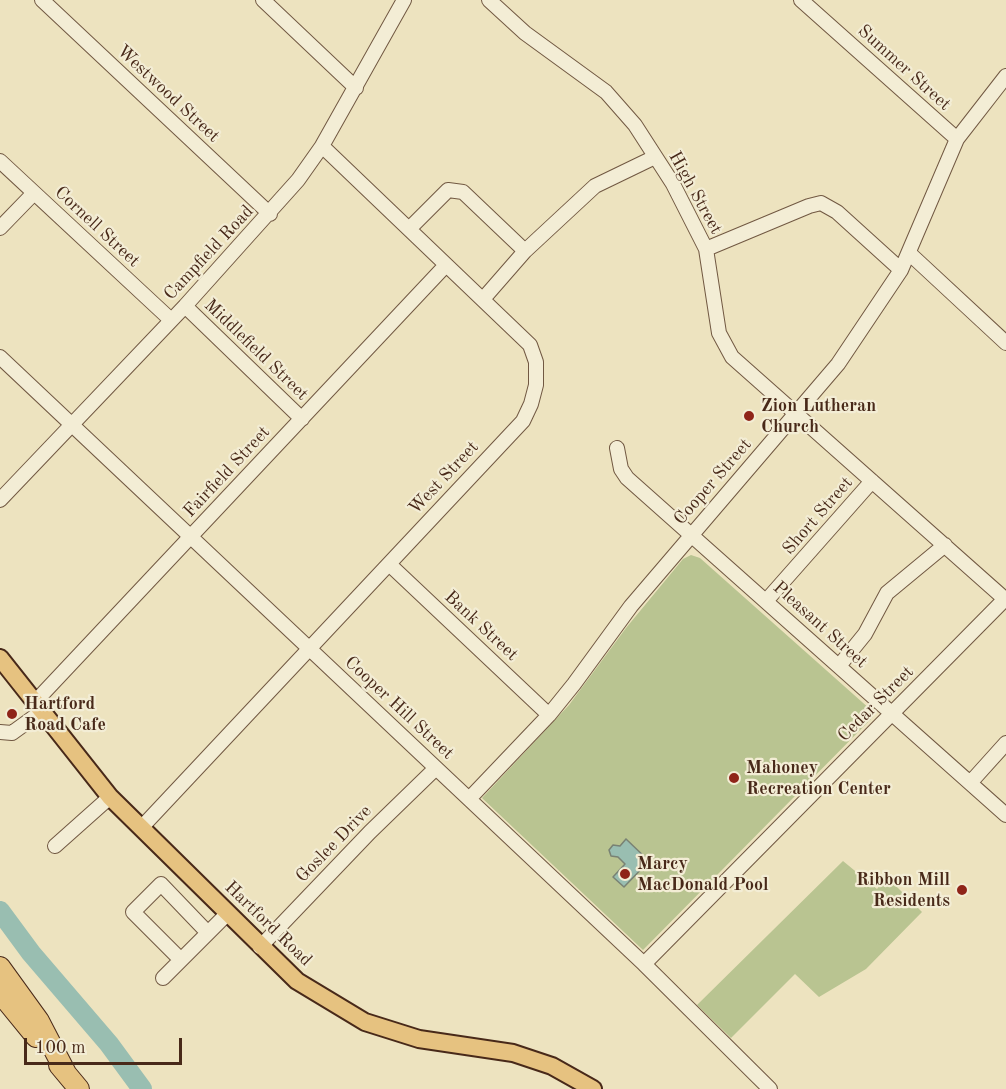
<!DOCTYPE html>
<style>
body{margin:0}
#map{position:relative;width:1006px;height:1089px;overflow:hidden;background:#ede3bf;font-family:"Old Standard TT",serif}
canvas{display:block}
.scale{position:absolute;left:24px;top:1038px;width:158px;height:27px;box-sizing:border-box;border:3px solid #482919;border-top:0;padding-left:8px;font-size:18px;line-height:21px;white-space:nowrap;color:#482919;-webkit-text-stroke:4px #f3edd5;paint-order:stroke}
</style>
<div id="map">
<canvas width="1006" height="1089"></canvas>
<div class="scale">100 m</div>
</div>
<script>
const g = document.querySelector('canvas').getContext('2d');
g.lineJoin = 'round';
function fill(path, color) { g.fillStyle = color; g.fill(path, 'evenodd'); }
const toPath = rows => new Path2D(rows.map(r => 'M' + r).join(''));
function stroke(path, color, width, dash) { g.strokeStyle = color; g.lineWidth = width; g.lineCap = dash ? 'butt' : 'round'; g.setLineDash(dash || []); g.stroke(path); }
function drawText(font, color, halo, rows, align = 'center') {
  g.font = font + ' "Old Standard TT",serif'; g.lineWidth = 4.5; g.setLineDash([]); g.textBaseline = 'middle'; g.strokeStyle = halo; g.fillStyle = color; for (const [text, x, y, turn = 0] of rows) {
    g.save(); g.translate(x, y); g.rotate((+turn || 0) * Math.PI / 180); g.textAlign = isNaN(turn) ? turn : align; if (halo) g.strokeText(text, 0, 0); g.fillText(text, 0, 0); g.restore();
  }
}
const green = toPath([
 [691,555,700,558,871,710,873,717,643,950,482,798,569,705,626,628,683,559],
 [843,861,877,889,887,877,922,912,866,969,819,997,795,974,731,1038,697,1005]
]);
const water = toPath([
 [626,839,649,861,624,887,613,877,625,864,618,857,611,856,609,850,613,845,620,846,626,839]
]);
const river = toPath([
 [0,911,31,953,109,1044,142,1089]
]);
const minor = toPath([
 [42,0,270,214],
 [263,0,356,88],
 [489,0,525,33,606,92,635,125,673,184,706,249,719,333,732,357,1006,600],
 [801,0,957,139],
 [0,161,171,320],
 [0,228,34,193],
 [410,228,448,190,463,192,525,251],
 [706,249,809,206,821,203,837,212,901,270],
 [909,253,1006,343],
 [484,298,525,251,595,186,655,157],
 [185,306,302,419],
 [0,357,644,964,770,1089],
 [617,448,621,469,627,478,1006,815],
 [0,500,185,306,298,180,322,146,404,0],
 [389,564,549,715],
 [766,601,872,481],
 [839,666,865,634,887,593,945,545],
 [34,703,446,265],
 [0,732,12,733,41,712],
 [970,783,1006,743],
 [469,799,549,715,574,684,631,606,838,364,901,270,957,139,1006,76],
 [141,828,523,421,531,404,536,385,536,362,530,345,322,146],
 [55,846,110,797],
 [260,947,370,832,436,768],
 [181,960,133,912,161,884,208,933],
 [644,964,1006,598],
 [163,978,227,914]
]);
const major = toPath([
 [0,658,110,797,297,981,365,1022,419,1039,513,1053,552,1066,593,1089]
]);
const highway = toPath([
 [0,967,39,1021,66,1073],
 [0,993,36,1037],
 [59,1065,79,1089]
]);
const markers = [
 [749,416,6,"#8f2418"],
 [12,714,6,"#8f2418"],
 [734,778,6,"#8f2418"],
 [625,874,6,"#8f2418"],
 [962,890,6,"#8f2418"]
];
const streetNames = [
 ["Summer Street",904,68,42],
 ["Westwood Street",168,94,43],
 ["High Street",695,193,61],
 ["Cornell Street",97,227,43],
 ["Campfield Road",209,253,-47],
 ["Middlefield Street",256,350,44],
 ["Fairfield Street",227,472,-47],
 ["West Street",444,478,-47],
 ["Cooper Street",713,482,-49],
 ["Short Street",818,516,-49],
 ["Pleasant Street",820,625,42],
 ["Bank Street",481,626,43],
 ["Cedar Street",876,704,-45],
 ["Cooper Hill Street",399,708,43],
 ["Goslee Drive",334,844,-46],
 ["Hartford Road",268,924,44]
];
const poiNames = [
 ["Zion Lutheran",761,406],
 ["Church",761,427],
 ["Hartford",24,704],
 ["Road Cafe",24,725],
 ["Mahoney",746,768],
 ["Recreation Center",746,789],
 ["Marcy",637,864],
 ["MacDonald Pool",637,885],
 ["Ribbon Mill",950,880,"right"],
 ["Residents",950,901,"right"]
];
fill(green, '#b9c491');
fill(water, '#99beb1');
stroke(water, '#798274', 1.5);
stroke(river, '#99beb1', 20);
stroke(minor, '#715842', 16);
stroke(major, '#482919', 20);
stroke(highway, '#482919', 22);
stroke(minor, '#f3edd5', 14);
stroke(major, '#e6c280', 16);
stroke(highway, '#e6c280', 20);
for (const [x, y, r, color] of markers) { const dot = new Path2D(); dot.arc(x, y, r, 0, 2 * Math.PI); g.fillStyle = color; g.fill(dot); stroke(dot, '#f3edd5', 2); }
drawText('18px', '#482919', '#f3edd5', streetNames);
drawText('bold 18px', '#482919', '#f3edd5', poiNames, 'left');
</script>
